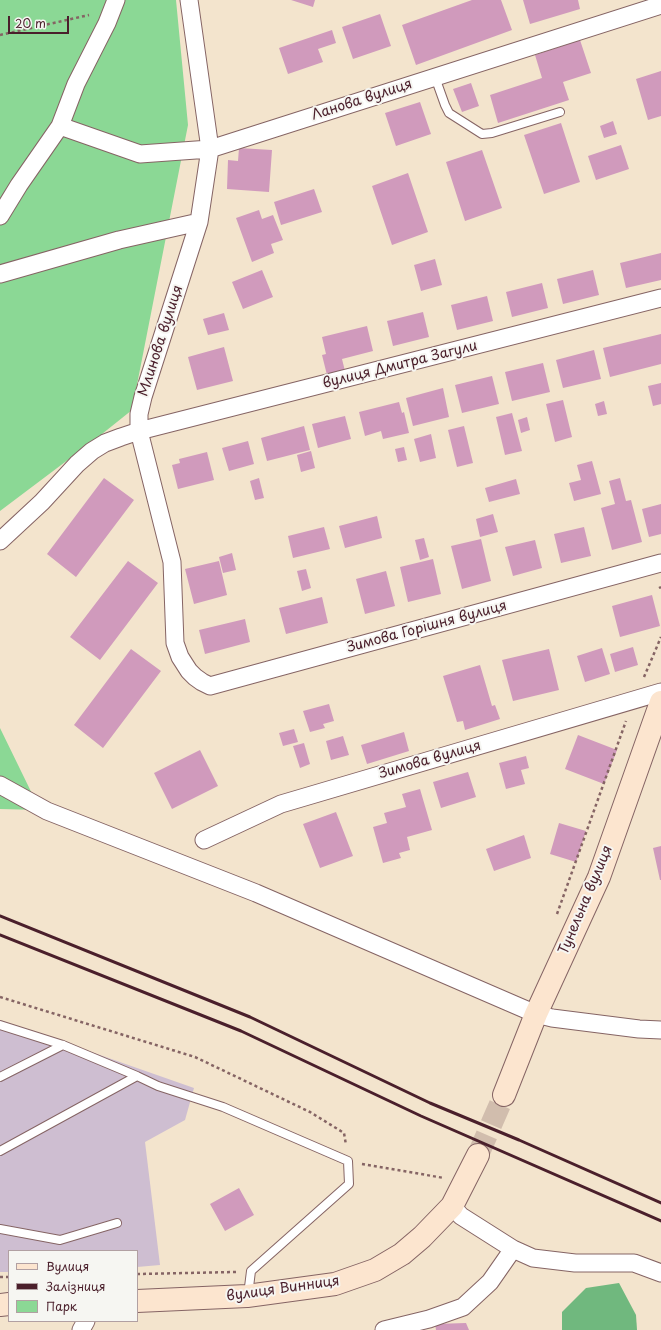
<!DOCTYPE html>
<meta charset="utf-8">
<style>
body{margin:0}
#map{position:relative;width:661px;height:1330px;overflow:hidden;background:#f3e4cd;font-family:"Playpen Sans",sans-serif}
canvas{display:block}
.legend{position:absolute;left:8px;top:1250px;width:130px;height:72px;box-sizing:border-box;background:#f6f6f2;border:1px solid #b1a0a2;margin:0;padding:5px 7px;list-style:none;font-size:12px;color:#4a1f2b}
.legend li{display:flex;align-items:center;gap:8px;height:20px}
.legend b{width:20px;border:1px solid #b1a0a2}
.scale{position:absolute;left:8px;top:16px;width:61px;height:18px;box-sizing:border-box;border:2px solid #4a1f2b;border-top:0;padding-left:5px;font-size:12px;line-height:14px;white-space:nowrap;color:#4a1f2b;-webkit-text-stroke:3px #f6f6f2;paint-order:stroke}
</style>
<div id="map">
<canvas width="661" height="1330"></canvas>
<ul class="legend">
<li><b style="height:5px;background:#fce5cf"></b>Вулиця</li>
<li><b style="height:5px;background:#4a1f2b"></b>Залізниця</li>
<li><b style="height:11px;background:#8bd895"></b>Парк</li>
</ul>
<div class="scale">20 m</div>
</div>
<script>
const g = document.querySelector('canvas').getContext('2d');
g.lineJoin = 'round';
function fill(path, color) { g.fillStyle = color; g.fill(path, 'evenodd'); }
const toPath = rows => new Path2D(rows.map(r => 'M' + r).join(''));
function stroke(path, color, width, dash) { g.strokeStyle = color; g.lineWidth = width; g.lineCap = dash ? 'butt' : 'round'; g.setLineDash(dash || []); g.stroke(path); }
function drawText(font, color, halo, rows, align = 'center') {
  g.font = font + ' "Playpen Sans",sans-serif'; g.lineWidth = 4; g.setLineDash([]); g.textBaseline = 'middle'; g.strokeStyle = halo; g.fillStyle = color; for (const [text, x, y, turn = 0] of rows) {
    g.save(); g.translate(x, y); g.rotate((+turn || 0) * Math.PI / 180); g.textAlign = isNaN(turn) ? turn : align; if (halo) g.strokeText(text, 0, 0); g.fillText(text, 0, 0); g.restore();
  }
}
const industrial = toPath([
 [0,1020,194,1088,185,1120,145,1142,160,1265,137,1267,137,1251,9,1251,9,1272,0,1272]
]);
const green = toPath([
 [0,0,176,0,188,125,132,410,97,438,0,511],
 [0,728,40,810,0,809]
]);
const forest = toPath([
 [619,1283,636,1315,637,1330,562,1330,562,1312,586,1288]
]);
const building = toPath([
 [291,0,315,0,313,7],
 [472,0,501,0,512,30,416,65,402,25],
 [523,0,578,0,580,9,530,24],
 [380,14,391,46,353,59,342,27],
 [332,30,336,43,318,49,323,62,288,74,279,48],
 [580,40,591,73,563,82,569,100,498,123,490,95,542,78,535,55],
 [661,71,661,116,648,120,636,79],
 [471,83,479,106,462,112,453,89],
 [420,102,431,134,396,146,385,113],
 [613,121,617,134,604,138,600,126],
 [561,123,580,182,544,194,524,135],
 [621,145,629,169,596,180,588,156],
 [239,148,272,150,269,192,227,189,228,160,238,161],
 [482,150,502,208,465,221,446,162],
 [408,173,428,232,392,245,372,186],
 [314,189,322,212,281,225,274,202],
 [259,210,262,219,273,215,283,240,271,244,274,253,252,262,236,218],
 [661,253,661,280,626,288,620,263],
 [435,259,442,285,421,291,414,265],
 [262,270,273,297,243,309,232,282],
 [593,270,599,295,563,304,557,279],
 [542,283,548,308,512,317,506,292],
 [487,296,493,321,457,330,451,305],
 [423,312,429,337,393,346,387,321],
 [224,313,229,330,208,335,203,319],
 [367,326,373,351,342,359,345,371,327,375,322,355,326,354,322,337],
 [661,334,661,364,610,377,603,348],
 [224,347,233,381,197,390,188,357],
 [594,350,601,379,563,388,556,360],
 [543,363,550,392,512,401,505,372],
 [492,376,499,404,462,413,455,385],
 [661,383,661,404,653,406,648,386],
 [443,388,449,417,413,426,406,398],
 [563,400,572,437,555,442,546,404],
 [604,401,607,414,598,416,595,404],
 [399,402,402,413,404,412,409,433,383,439,381,431,365,436,359,412],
 [512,413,522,451,505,455,496,417],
 [345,416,351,439,318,448,312,424],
 [527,417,530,430,521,433,518,420],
 [304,426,310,450,267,461,261,438],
 [464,426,473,463,457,467,448,430],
 [431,434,436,458,420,462,414,439],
 [248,441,254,464,229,471,222,448],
 [404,447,407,460,398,462,395,449],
 [311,451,315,468,301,472,297,455],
 [207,452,214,480,178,489,172,465,180,463,179,459],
 [592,461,601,494,574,501,569,483,581,480,577,465],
 [104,478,134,500,76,577,47,554],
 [259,478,264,498,255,500,250,481],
 [620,478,626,501,631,500,642,542,612,550,601,508,615,504,609,481],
 [516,479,520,494,489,502,485,488],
 [661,504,661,534,649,537,642,509],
 [493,514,498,532,480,537,476,519],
 [377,516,382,538,345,548,339,526],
 [324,527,330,549,293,558,288,536],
 [584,527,591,556,561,563,554,534],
 [424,538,429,557,420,560,415,540],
 [481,539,491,581,462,589,451,546],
 [535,540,542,568,513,576,505,547],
 [232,553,236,570,223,573,219,557],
 [433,559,441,594,408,602,400,567],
 [128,561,158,583,100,660,70,637],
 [219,561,227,595,194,604,185,569],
 [306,569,311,588,302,591,297,571],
 [386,571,395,606,365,614,356,579],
 [652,595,660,626,620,637,612,606],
 [322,597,328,623,286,634,279,608],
 [245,619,250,642,205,654,199,630],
 [633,647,638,665,615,672,610,654],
 [602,648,610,674,585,682,577,656],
 [131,649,161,671,103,748,74,725],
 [549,649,559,690,513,701,502,660],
 [480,665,492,706,495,705,500,719,465,730,463,721,457,722,443,676],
 [329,704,334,721,323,724,325,728,310,732,303,711],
 [294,729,298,742,283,746,279,733],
 [404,732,409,751,367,764,361,745],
 [578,735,617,750,604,784,565,769],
 [343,736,349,755,331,760,326,741],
 [304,743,310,764,300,768,293,746],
 [200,750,218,786,172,809,154,773],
 [526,756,529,768,521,770,525,784,506,789,499,763],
 [468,772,476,797,441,808,433,782],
 [420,789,432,830,407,837,410,850,399,853,401,858,383,863,373,827,387,823,384,813,406,807,402,794],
 [336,812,353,856,320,868,303,824],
 [559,823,586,831,576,862,550,854],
 [524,835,531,858,494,871,486,849],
 [661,846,661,880,660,880,653,848],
 [239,1188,254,1215,225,1231,210,1204],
 [466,1323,469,1330,436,1330,435,1324]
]);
const secondaryTunnel = toPath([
 [478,1155,504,1095]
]);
const path = toPath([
 [0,35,89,15],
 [659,588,661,587],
 [644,677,661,637],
 [557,914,626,721],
 [0,997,195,1057,310,1112,344,1133,346,1145],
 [362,1164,444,1178],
 [137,1274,236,1272],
 [0,1277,9,1277]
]);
const lane = toPath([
 [435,77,445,105,449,113,482,134,492,133,560,112],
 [0,1025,63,1045,137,1076,0,1151],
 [137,1076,158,1086,223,1107,348,1161,349,1184,251,1271,248,1295],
 [0,1077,63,1045],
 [0,1229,60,1240,117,1223]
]);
const street = toPath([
 [189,0,210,149,199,222,143,397,139,414,139,431,172,562,175,643,180,657,189,671,195,677,202,682,210,686,661,563],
 [60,126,140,154,210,149,661,5],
 [0,216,19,185,60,126,76,84,107,23,116,0],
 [0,274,119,240,199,222],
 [0,541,42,502,77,464,92,451,105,443,121,437,139,431,661,298],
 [0,785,47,811,256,893,536,1014,552,1018,639,1029,661,1030],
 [204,840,281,804,661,692],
 [452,1206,461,1216,513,1249,533,1258,575,1263,634,1263,661,1273],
 [81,1330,86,1321],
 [384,1330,429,1319,463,1307,490,1282,513,1249]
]);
const secondary = toPath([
 [504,1095,536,1014,599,877,661,702],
 [137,1301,247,1296,335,1284,375,1270,402,1254,422,1237,452,1206,478,1155],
 [0,1305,9,1304]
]);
const rail = toPath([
 [0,916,250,1017,430,1103,519,1140,661,1203],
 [0,935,241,1031,421,1116,661,1221]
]);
const streetNames = [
 ["Ланова вулиця",362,100,-18],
 ["Млинова вулиця",161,341,-72],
 ["вулиця Дмитра Загули",400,365,-14],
 ["Зимова Горішня вулиця",427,627,-15],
 ["Зимова вулиця",430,760,-16],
 ["Тунельна вулиця",586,900,-67],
 ["вулиця Винниця",283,1289,-8]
];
fill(industrial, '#cebed1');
fill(green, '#8bd895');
fill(forest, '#70b87e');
fill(building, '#d09abc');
stroke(secondaryTunnel, '#d1bdad', 22, [22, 11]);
stroke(lane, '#856464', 10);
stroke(street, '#856464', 19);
stroke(secondary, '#856464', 24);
stroke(path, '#856464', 2.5, [3, 3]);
stroke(lane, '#fff', 8);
stroke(street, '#fff', 17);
stroke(secondary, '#fce5cf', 22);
stroke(rail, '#4a1f2b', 3);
drawText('14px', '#4a1f2b', '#f6f6f2', streetNames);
</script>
